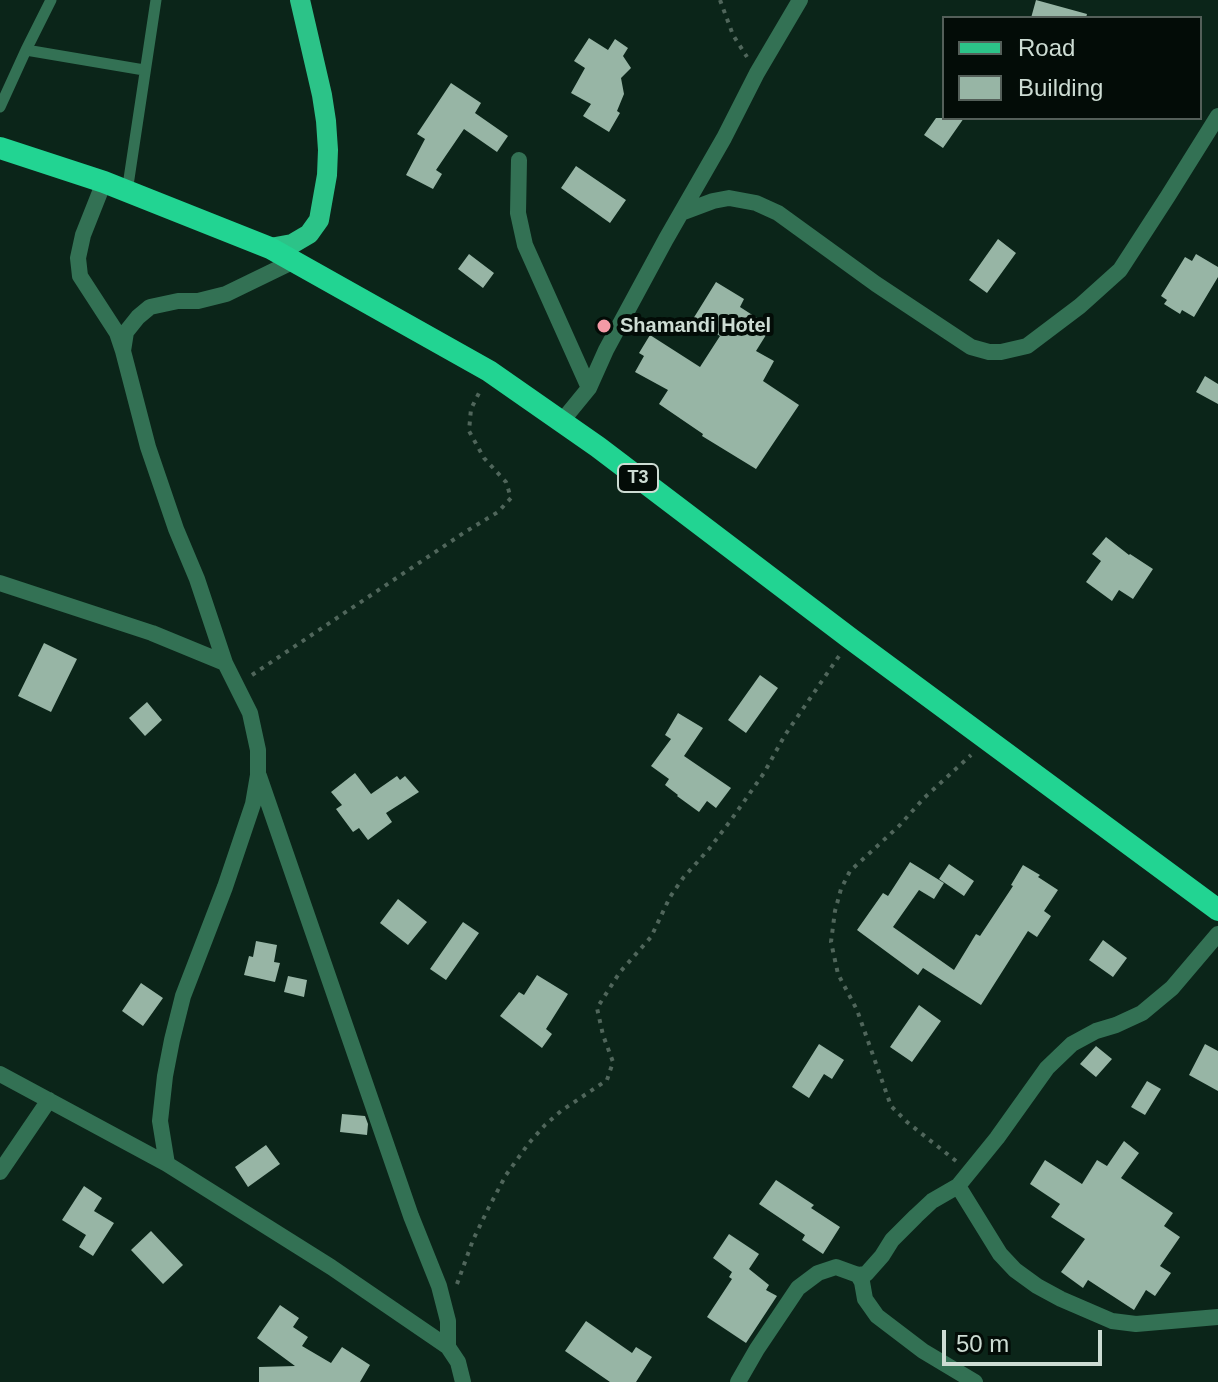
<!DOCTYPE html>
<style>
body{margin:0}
#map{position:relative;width:1218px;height:1382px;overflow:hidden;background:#0b2519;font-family:Arial,sans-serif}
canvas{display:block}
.legend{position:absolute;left:942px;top:16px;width:260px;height:104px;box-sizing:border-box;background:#030c07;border:2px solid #545f59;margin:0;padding:10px 14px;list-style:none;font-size:24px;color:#cddcd3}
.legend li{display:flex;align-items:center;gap:16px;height:40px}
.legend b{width:40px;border:2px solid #545f59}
.scale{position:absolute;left:942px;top:1330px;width:160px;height:36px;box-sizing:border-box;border:4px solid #cddcd3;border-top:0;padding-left:10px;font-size:24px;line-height:28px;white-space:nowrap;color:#cddcd3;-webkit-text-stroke:6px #030c07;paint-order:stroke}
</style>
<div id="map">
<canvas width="1218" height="1382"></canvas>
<ul class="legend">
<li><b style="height:10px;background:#2cc388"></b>Road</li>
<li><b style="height:22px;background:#97b5a5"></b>Building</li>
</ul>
<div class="scale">50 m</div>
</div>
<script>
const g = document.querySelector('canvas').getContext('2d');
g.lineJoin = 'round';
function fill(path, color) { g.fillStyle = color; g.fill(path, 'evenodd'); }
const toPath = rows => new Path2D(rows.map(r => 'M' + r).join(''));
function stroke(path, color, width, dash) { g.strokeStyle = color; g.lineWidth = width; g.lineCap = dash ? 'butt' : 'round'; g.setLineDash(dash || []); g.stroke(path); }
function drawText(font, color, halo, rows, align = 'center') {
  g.font = font + ' Arial,sans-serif'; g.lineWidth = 8; g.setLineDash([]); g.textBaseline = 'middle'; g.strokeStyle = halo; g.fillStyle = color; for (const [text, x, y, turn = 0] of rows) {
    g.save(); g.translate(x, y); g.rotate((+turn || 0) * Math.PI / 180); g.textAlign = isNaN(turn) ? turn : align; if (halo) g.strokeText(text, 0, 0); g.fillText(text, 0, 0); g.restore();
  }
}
const building = toPath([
 [1036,0,1087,14,1086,18,1031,18],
 [589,38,608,50,615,39,628,48,623,56,631,68,621,78,624,94,617,111,620,113,609,132,583,116,591,104,571,93,585,68,574,61],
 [451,83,481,103,475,113,508,136,497,152,464,129,436,170,442,174,433,189,406,175,425,139,417,134],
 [936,118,964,118,943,148,924,135],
 [576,166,626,200,610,223,561,188],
 [998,239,1016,253,987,293,969,280],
 [469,254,494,273,483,288,458,269],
 [1196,254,1218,267,1218,277,1194,317,1182,310,1180,314,1164,304,1167,300,1161,296,1185,257,1192,261],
 [716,282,744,299,740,307,771,327,756,351,774,361,763,381,799,405,756,469,702,436,703,434,659,404,668,390,635,372,644,356,639,353,650,335,700,367,720,336,693,319],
 [1205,376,1218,384,1218,404,1196,392],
 [1106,537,1129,555,1130,554,1153,569,1133,599,1119,590,1112,601,1086,582,1101,561,1092,554],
 [44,643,77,659,51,712,18,696],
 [760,675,778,688,746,733,728,720],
 [147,702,162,720,145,736,129,718],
 [678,713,703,728,684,756,731,788,716,808,707,801,699,812,677,796,678,795,665,785,669,779,651,766,671,739,665,735],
 [355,773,371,794,397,776,400,780,405,776,419,792,386,813,392,822,368,840,359,828,353,832,336,809,342,805,331,792],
 [910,862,944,883,934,899,919,890,893,927,954,970,976,934,980,936,1013,886,1011,885,1023,865,1040,875,1038,877,1058,890,1044,911,1051,916,1037,937,1028,931,981,1005,923,968,918,975,857,930,883,893,888,896],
 [949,864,974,881,964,896,939,879],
 [398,899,427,922,408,945,380,923],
 [463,922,479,933,446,980,430,969],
 [1103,940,1127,958,1113,977,1089,960],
 [256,941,277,945,274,962,280,963,275,982,244,975,249,956,253,957],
 [537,975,568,994,546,1029,552,1034,542,1048,500,1016,519,992,524,995],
 [288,976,307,980,304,997,284,992],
 [141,983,163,998,143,1026,122,1011],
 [919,1005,941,1021,912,1062,890,1047],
 [819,1044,844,1060,832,1079,824,1074,809,1098,792,1087],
 [1205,1044,1218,1051,1218,1091,1189,1075],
 [1096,1046,1112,1059,1096,1077,1080,1064],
 [1147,1081,1161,1089,1145,1115,1131,1107],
 [342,1114,365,1116,368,1124,367,1135,340,1132],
 [1124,1141,1139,1153,1121,1178,1173,1213,1164,1226,1180,1237,1160,1266,1171,1273,1155,1296,1146,1290,1134,1310,1088,1280,1083,1288,1061,1272,1085,1239,1051,1217,1060,1204,1030,1184,1045,1160,1082,1184,1097,1160,1107,1166],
 [266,1145,280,1164,248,1187,235,1167],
 [776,1180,814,1205,811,1208,840,1227,823,1254,802,1240,805,1235,759,1204],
 [84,1186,102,1198,94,1211,114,1223,93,1256,79,1247,86,1235,62,1220],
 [151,1231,183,1265,163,1284,131,1250],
 [729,1234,759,1254,749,1269,769,1285,766,1290,777,1296,746,1343,707,1317,732,1279,729,1277,732,1272,713,1258],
 [280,1305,299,1318,293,1327,308,1337,302,1346,331,1363,342,1347,370,1365,360,1382,259,1382,259,1367,295,1366,257,1338],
 [586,1321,632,1353,636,1347,652,1357,636,1382,610,1382,565,1351]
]);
const path = toPath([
 [720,0,733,35,747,57],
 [252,675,465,532,498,512,511,498,506,482,484,458,469,431,471,409,481,389],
 [956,1161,907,1122,891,1106,857,1010,838,974,831,942,835,911,841,889,850,871,899,826,924,798,971,755],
 [457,1284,473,1240,489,1207,506,1175,529,1143,545,1125,561,1111,607,1080,613,1062,603,1035,597,1008,620,972,651,937,670,897,683,878,709,849,731,820,764,773,785,735,839,656]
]);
const service = toPath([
 [26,50,144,70],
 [0,107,26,50,51,0],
 [127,192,156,0]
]);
const minor = toPath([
 [519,160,518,213,525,245,589,388],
 [104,182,83,235,78,258,80,276,117,333,123,351,148,447,176,529,197,579,225,663,250,713,258,750,258,775,253,804,225,887,183,996,172,1040,165,1076,160,1121,167,1164],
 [681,213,713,201,729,198,756,203,778,213,876,284,971,347,989,352,1001,352,1027,346,1080,306,1120,270,1168,196,1218,116],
 [123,351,126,332,138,317,150,307,178,301,198,301,226,294,294,261],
 [562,421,589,388,606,350,666,239,724,138,757,73,800,0],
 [0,583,152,633,225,663],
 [259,776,411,1216,439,1286,448,1321,448,1347],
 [0,1074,167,1164,331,1267,448,1347,458,1362,463,1382],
 [0,1172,49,1100],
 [958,1186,1000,1254,1015,1270,1037,1286,1061,1299,1112,1321,1136,1324,1218,1317],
 [858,1275,862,1282,865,1299,877,1316,923,1351,975,1382],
 [738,1382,757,1349,798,1288,818,1273,836,1267,858,1275,866,1274,882,1256,892,1240,916,1216,932,1201,958,1186,997,1138,1047,1068,1072,1044,1096,1031,1116,1025,1142,1013,1172,988,1218,934]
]);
const primary = toPath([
 [270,248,292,244,309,234,319,220,327,175,328,150,326,121,322,95,300,0]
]);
const trunk = toPath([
 [0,148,104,182,270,248,489,371,598,447,851,639,1218,910]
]);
const markers = [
 [604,326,8,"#f49aa6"]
];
const shields = [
 [638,478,40]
];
const shieldNames = [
 ["T3",638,478]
];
const poiNames = [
 ["Shamandi Hotel",620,326]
];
fill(building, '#97b5a5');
stroke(path, '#50665b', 4, [4, 6]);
stroke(service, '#337154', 11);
stroke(minor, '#337154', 16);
stroke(primary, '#2cc388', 20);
stroke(trunk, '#22d492', 22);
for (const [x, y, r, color] of markers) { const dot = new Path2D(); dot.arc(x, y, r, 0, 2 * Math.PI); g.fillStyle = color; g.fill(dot); stroke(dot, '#030c07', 3); }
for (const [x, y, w] of shields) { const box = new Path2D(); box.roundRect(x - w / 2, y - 14, w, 28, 6); g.fillStyle = '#030c07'; g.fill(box); stroke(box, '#cddcd3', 2); }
drawText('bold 18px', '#cddcd3', null, shieldNames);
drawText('bold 20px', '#cddcd3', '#030c07', poiNames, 'left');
</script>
